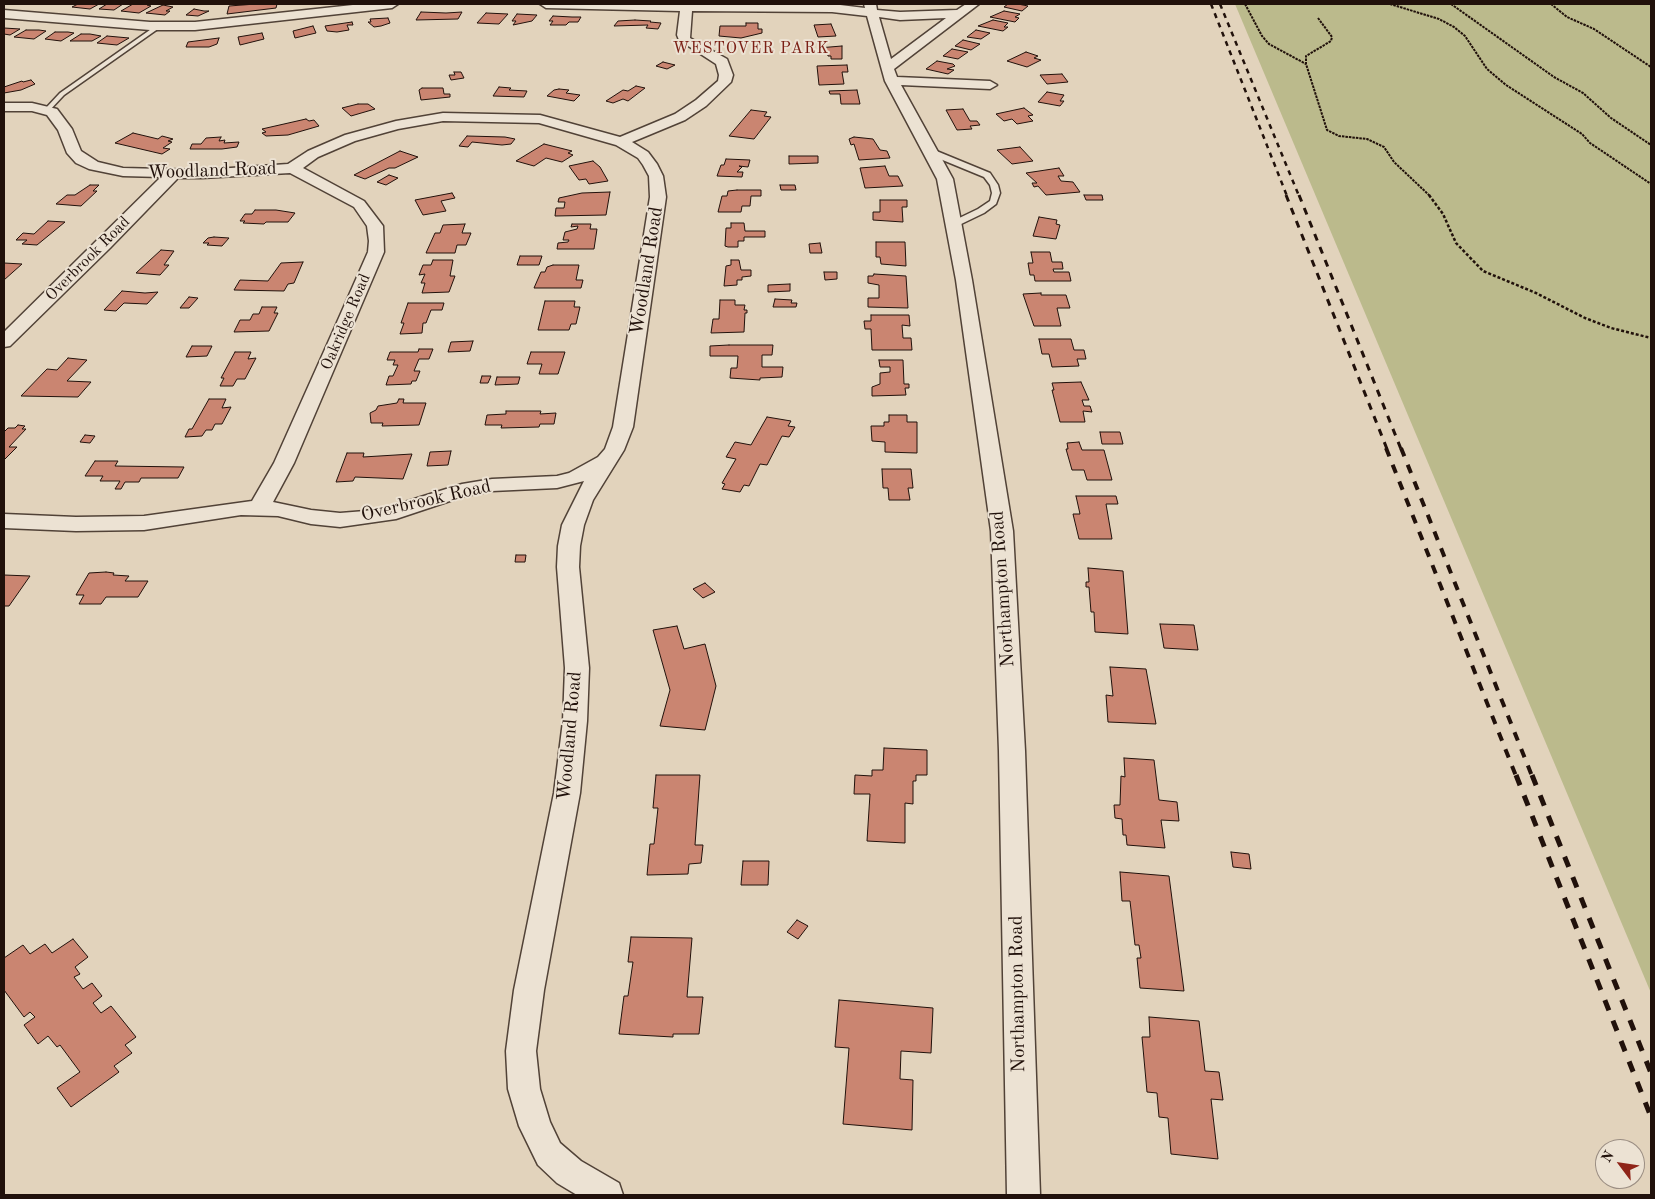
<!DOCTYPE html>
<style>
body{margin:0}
#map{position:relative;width:1655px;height:1199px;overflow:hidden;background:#e2d3bc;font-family:"Old Standard TT",serif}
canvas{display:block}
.frame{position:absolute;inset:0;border:5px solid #21110b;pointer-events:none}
.north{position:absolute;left:1595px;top:1139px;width:50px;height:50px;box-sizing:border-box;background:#ece2d3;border:1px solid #9b8e83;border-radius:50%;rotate:301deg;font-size:14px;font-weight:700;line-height:20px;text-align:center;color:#21110b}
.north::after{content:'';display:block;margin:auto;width:18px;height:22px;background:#8f2418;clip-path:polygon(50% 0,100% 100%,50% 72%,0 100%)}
</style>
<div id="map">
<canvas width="1655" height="1199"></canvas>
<div class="frame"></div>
<div class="north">N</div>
</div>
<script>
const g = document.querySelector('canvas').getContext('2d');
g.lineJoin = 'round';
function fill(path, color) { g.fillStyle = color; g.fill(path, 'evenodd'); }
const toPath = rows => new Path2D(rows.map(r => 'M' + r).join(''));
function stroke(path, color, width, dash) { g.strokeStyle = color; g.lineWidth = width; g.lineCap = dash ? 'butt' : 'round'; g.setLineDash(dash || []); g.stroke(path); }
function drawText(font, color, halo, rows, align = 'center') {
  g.font = font + ' "Old Standard TT",serif'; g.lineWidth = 4; g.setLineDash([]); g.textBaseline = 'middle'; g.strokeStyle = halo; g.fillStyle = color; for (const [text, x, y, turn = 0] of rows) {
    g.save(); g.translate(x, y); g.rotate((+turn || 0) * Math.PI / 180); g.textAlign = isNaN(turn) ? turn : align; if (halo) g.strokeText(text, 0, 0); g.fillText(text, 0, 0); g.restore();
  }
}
const green = toPath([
 [1235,4,1651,4,1651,993]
]);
const building = toPath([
 [78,4,99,4,90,9,72,7,78,4],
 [107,4,123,4,114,10,99,9,107,4],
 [133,4,149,4,147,5,151,6,139,13,121,11,133,4],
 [256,4,277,4,276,8,227,14,229,6,256,4],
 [1008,4,1018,4,1028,6,1022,11,1004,7,1008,4],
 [163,5,173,7,166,11,170,11,165,15,146,13,163,5],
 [194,9,204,11,209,11,198,16,186,15,194,9],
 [1004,11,1020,14,1015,17,1019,18,1015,22,990,17,1004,11],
 [421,12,446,13,462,12,458,19,416,20,421,12],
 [486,13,508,14,499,24,477,23,486,13],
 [517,14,537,15,532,21,513,25,516,21,512,21,517,14],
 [553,16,572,17,581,17,578,22,569,22,566,25,550,25,553,21,549,21,553,16],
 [388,18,390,23,381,26,374,27,368,22,371,22,370,19,388,18],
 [635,20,651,21,650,22,661,23,658,29,646,28,648,25,614,26,618,21,635,20],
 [993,20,1008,23,1004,27,1008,27,1003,31,978,26,993,20],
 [352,22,353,25,347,25,349,30,337,32,327,31,325,26,352,22],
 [746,23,758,23,758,29,762,29,762,33,741,38,719,36,720,26,746,26,746,23],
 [831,24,836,36,818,37,814,25,831,24],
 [313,26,316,33,295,38,293,31,313,26],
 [4,28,20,29,10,35,4,34,4,28],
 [26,30,39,30,46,31,34,39,14,37,26,30],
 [976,30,990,33,981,39,967,37,976,30],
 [55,32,68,32,74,33,61,41,45,39,55,32],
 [262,33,264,39,240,45,238,37,262,33],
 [81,34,90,34,101,36,92,41,70,41,81,34],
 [107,36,129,38,117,45,97,43,107,36],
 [219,38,217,44,209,47,186,47,188,42,219,38],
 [963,40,980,44,971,50,955,46,963,40],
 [842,46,842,59,831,59,831,56,828,56,827,51,819,51,818,48,842,46],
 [952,49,968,52,958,59,943,56,952,49],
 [1026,52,1038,56,1034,58,1041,60,1027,67,1007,61,1026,52],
 [937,61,953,64,955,66,947,69,954,70,948,74,926,69,937,61],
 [663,62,675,65,667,69,656,66,663,62],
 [847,65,848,72,842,72,844,84,819,85,817,66,847,65],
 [454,72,461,72,464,78,451,80,449,75,455,75,454,72],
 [1062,74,1068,82,1047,84,1040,75,1062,74],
 [31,80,35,84,21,90,4,93,4,87,22,81,23,82,31,80],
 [636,86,645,88,628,101,623,99,613,103,606,101,623,90,628,91,636,86],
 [499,87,511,88,509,90,527,91,524,97,493,96,499,87],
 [422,88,443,88,444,94,450,94,450,97,421,100,419,90,422,88],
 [559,89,569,90,566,93,580,95,574,101,547,96,554,90,559,89],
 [857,90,860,104,841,104,840,94,830,94,829,91,857,90],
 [1047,92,1064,95,1060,101,1064,101,1060,106,1038,102,1047,92],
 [358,104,368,104,375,109,351,116,342,108,358,104],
 [1024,108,1033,115,1028,116,1033,121,1017,124,1012,119,1004,121,996,114,1024,108],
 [963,109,970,121,977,121,980,125,970,126,972,129,957,130,946,110,963,109],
 [751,110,767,112,764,116,771,117,754,139,729,136,751,110],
 [306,119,309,121,314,120,319,126,288,135,266,136,262,133,266,132,262,129,306,119],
 [133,133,158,139,162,136,173,139,168,141,172,142,163,148,170,149,162,154,115,143,133,133],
 [467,136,505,137,515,139,511,144,502,145,472,142,468,147,459,146,467,136],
 [221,137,219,141,225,140,224,143,239,142,237,147,222,149,190,149,192,144,201,144,206,138,221,137],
 [854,137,873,139,880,150,887,151,890,158,859,160,854,144,851,145,849,139,854,137],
 [544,144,572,151,568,153,573,155,562,162,546,158,534,166,516,161,544,144],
 [1020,147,1033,161,1012,164,997,150,1020,147],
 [400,151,418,157,395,168,389,168,365,179,354,175,400,151],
 [789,156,818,156,818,163,789,164,789,156],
 [726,159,750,160,748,167,739,166,742,167,737,172,743,172,742,177,717,176,721,165,724,165,726,159],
 [593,161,600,167,608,181,589,184,586,179,579,180,569,166,593,161],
 [885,166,889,176,898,176,903,186,865,188,860,168,885,166],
 [1059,168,1064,176,1058,176,1061,181,1073,182,1080,192,1046,195,1038,186,1034,187,1032,183,1037,183,1026,173,1059,168],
 [389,175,398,178,386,185,377,182,389,175],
 [90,185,99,185,93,191,97,191,81,206,56,204,67,195,75,195,90,185],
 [780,185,795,185,796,190,781,190,780,185],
 [737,190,761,190,761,196,751,196,750,206,742,206,741,212,718,212,722,196,727,196,728,191,737,190],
 [610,192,606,215,555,216,556,208,564,208,565,202,558,202,559,198,582,193,610,192],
 [452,193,455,198,441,201,446,211,423,215,415,200,452,193],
 [1084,195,1102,195,1103,200,1086,200,1084,195],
 [880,200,907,200,907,207,902,207,903,222,873,220,873,212,880,212,880,200],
 [255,210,276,210,295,213,288,222,266,222,264,224,243,223,245,221,240,221,245,214,252,214,255,210],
 [1039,217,1057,220,1056,224,1060,225,1056,239,1033,236,1039,217],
 [48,221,65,222,37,245,22,244,27,240,16,240,23,233,34,234,48,221],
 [731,223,744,223,745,231,765,231,765,237,744,237,744,241,738,241,738,247,728,247,725,246,726,228,731,228,731,223],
 [465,224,462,233,471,233,466,245,457,245,455,253,426,253,435,233,440,233,443,225,465,224],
 [572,224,591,224,590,229,597,229,594,249,557,249,558,243,568,242,569,240,563,240,565,232,577,229,578,226,571,227,572,224],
 [214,237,229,238,222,246,207,245,209,243,203,243,208,238,214,237],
 [876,242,905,242,906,266,881,264,880,257,876,257,876,242],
 [820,243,822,253,810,253,809,244,820,243],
 [161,250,174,251,164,265,169,265,160,275,136,273,161,250],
 [1031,252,1050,252,1052,262,1062,262,1063,269,1053,269,1054,272,1069,272,1071,281,1035,281,1034,275,1030,275,1028,263,1033,263,1031,252],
 [520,256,542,256,539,265,517,265,520,256],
 [433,260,453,260,450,276,455,276,449,292,422,293,425,283,421,283,425,274,419,275,423,265,431,265,433,260],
 [731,260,739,260,741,270,751,270,751,276,742,277,742,280,737,280,737,285,724,286,726,266,731,265,731,260],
 [303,262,294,283,288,284,284,291,234,290,240,280,268,281,281,263,303,262],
 [4,263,22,264,4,280,4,263],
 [553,265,579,265,576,280,583,280,581,288,534,288,541,272,545,272,547,267,553,265],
 [824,272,837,272,837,279,825,280,824,272],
 [874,274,906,276,908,308,868,307,868,298,879,298,879,285,868,283,868,276,873,276,874,274],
 [790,284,790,291,768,292,768,285,790,284],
 [122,291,145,293,158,292,147,304,124,303,116,311,104,310,122,291],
 [1041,293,1041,295,1066,295,1070,308,1057,308,1061,326,1034,326,1023,294,1041,293],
 [189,297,198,298,189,308,180,308,189,297],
 [775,299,792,300,791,303,797,303,796,307,773,307,775,299],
 [720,300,735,300,735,305,745,305,744,310,747,310,747,313,745,313,744,332,711,333,713,319,719,319,720,300],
 [545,301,575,301,574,307,580,307,576,324,571,324,569,330,538,330,545,301],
 [408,303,444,303,442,310,431,310,426,323,423,323,422,333,400,334,404,323,401,323,408,303],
 [262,307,277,307,274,313,278,313,269,331,234,332,240,320,250,320,253,314,259,314,262,307],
 [871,315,909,315,910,326,902,325,903,338,911,338,912,350,872,350,871,329,865,329,864,321,871,321,871,315],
 [1039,339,1071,339,1074,350,1084,350,1086,359,1077,359,1079,366,1052,367,1049,354,1042,354,1039,339],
 [473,341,470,351,448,352,451,342,473,341],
 [729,345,773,345,772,355,762,355,762,367,783,367,782,377,760,378,760,380,730,378,731,368,737,368,738,356,710,356,710,346,729,345],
 [192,346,212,346,207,356,186,357,192,346],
 [419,349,433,349,429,359,419,359,414,371,420,371,416,381,412,381,411,384,386,385,389,376,393,376,398,365,393,365,395,360,387,360,390,352,418,352,419,349],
 [235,352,251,352,248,359,256,358,245,379,237,379,233,386,220,386,224,378,221,378,235,352],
 [531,352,565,352,558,374,539,374,542,364,527,364,531,352],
 [68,358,87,360,67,381,91,382,78,397,21,396,47,369,57,370,68,358],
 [879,360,903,360,904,384,909,384,909,388,905,388,906,395,872,396,872,387,880,384,880,373,890,372,890,367,880,367,879,360],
 [482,376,491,376,488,383,480,383,482,376],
 [497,377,520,377,518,384,495,385,497,377],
 [1081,382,1089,400,1082,400,1084,406,1090,406,1092,412,1083,411,1085,422,1060,422,1052,390,1054,390,1052,383,1081,382],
 [209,399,226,399,222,408,231,407,222,424,215,424,212,430,206,430,202,436,185,437,189,429,192,429,209,399],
 [399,399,404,399,403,403,426,403,419,425,382,426,383,423,371,423,370,413,376,410,378,406,397,403,399,399],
 [506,411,541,411,540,414,556,413,554,424,540,424,539,427,501,428,502,425,485,425,487,415,506,414,506,411],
 [889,415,907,415,907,422,917,422,917,453,885,452,885,442,872,441,871,426,884,426,884,422,889,422,889,415],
 [767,417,791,421,788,426,795,427,789,437,782,436,767,465,760,464,749,486,744,485,740,492,722,489,725,484,722,483,736,459,726,457,735,442,751,445,767,417],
 [18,425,25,426,22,429,26,429,9,447,17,447,4,460,4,432,8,428,15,428,18,425],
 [1100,432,1120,432,1123,444,1102,444,1100,432],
 [85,435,95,436,90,443,80,442,85,435],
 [1079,442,1082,450,1104,450,1112,480,1087,480,1084,470,1072,470,1066,449,1068,449,1067,443,1079,442],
 [451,451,448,465,427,466,430,452,451,451],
 [347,453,364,453,363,457,412,454,403,479,355,477,353,481,336,482,347,453],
 [95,461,118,461,115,466,184,467,178,478,141,478,139,482,125,482,121,489,115,489,120,481,100,481,103,476,85,476,95,461],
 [882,469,911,469,913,488,908,488,910,500,889,500,888,488,883,488,882,469],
 [1076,496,1116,496,1118,504,1106,504,1112,539,1079,539,1073,514,1080,514,1076,496],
 [516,555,526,555,525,562,515,562,516,555],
 [1088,568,1123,571,1128,634,1095,632,1094,612,1091,612,1089,587,1086,587,1086,582,1089,582,1088,568],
 [106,572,114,573,113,575,129,576,125,581,148,581,138,597,106,597,101,604,79,604,84,595,76,595,89,573,106,572],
 [4,575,30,576,9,606,4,606,4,575],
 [705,583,715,592,703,598,693,589,705,583],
 [1160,624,1194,625,1198,650,1164,648,1160,624],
 [677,626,684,649,705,644,716,686,705,730,660,726,670,690,653,630,677,626],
 [1110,667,1146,669,1156,724,1108,722,1106,695,1113,696,1110,667],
 [884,748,927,750,927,775,916,775,916,781,913,781,913,804,905,803,905,843,867,841,870,794,854,794,855,775,872,776,872,770,883,770,884,748],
 [1124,758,1154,760,1159,800,1177,802,1179,821,1161,820,1165,848,1127,845,1126,835,1123,835,1122,819,1115,818,1114,805,1120,805,1121,776,1125,777,1124,758],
 [656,775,700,775,695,845,703,845,701,863,689,864,688,874,647,875,650,844,654,844,658,808,653,808,656,775],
 [1231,852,1249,854,1251,869,1233,867,1231,852],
 [743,861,769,861,768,885,741,885,743,861],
 [1120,872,1169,876,1184,991,1140,988,1137,958,1141,958,1139,945,1135,945,1130,901,1122,901,1120,872],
 [797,920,808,926,798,939,787,932,797,920],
 [631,937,692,938,687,997,703,997,699,1034,673,1034,673,1037,619,1034,624,996,628,996,633,962,628,962,631,937],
 [73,939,88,957,75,967,80,974,74,977,83,989,92,983,102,996,93,1003,101,1013,111,1006,136,1037,125,1045,132,1053,114,1066,119,1072,71,1107,57,1088,80,1072,60,1045,57,1047,48,1036,38,1044,24,1025,35,1017,30,1012,24,1017,4,990,4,958,23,945,30,954,45,944,52,953,73,939],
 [839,1000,933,1008,931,1053,901,1051,900,1079,913,1080,912,1130,843,1124,849,1048,835,1047,839,1000],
 [1149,1017,1199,1021,1205,1071,1219,1072,1223,1100,1211,1099,1218,1159,1171,1154,1168,1118,1159,1117,1157,1093,1147,1092,1142,1037,1150,1037,1149,1017]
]);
const pathFar1 = toPath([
 [1245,4,1262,36,1269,44,1306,64],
 [1390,4,1439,19,1454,27,1465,36,1487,69,1506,85,1582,134,1590,143,1651,184],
 [1451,4,1554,77,1583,93,1611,118,1651,145],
 [1551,4,1567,17,1594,29,1651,67],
 [1318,18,1332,37,1331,41,1306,56,1306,64,1327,130,1339,136,1367,139,1384,147,1394,162,1430,196]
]);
const path = toPath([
 [1429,195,1443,214,1456,243,1483,271,1536,293,1585,318,1611,328,1651,338]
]);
const lane = toPath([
 [157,25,162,26,64,95,49,111,45,111,45,109,60,93,157,25],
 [928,150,934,150,990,173,998,185,1000,193,996,204,984,213,957,226,951,226,951,222,978,209,990,201,992,193,990,185,984,177,928,154,928,150]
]);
const street = toPath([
 [362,4,398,4,392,8,195,30,150,30,4,18,4,10,150,22,195,22,362,4],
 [540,4,832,4,865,8,864,4,876,4,877,10,900,12,957,10,966,4,979,4,894,69,897,77,990,81,997,85,990,89,901,85,953,179,972,280,1013,531,1025,751,1040,1195,1007,1195,999,751,991,531,956,280,937,179,885,81,867,16,832,12,692,11,690,38,727,59,733,75,731,82,706,106,685,120,632,142,648,152,657,164,663,176,666,197,633,427,624,450,593,500,584,525,580,546,579,567,589,668,587,721,580,793,544,990,536,1051,540,1089,550,1122,560,1143,581,1161,619,1183,623,1195,577,1195,557,1183,538,1165,519,1126,508,1089,506,1051,514,990,554,793,563,721,565,668,557,567,558,546,562,525,584,481,557,488,492,491,465,496,396,519,340,527,311,524,278,516,241,515,144,530,76,531,4,528,4,514,76,517,144,516,252,501,274,463,334,329,368,252,369,241,367,226,354,207,290,173,202,178,178,178,110,248,10,346,4,347,4,332,161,177,123,176,89,169,76,163,67,153,58,130,47,115,32,111,4,111,4,103,32,103,57,109,72,129,81,151,98,162,123,168,202,170,288,164,308,151,345,135,396,121,443,113,540,115,620,137,675,114,696,100,718,81,719,75,716,64,679,40,677,35,680,11,546,8,540,4],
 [879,17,900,20,946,18,891,59,879,17],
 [443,121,539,123,616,145,638,158,643,165,649,176,650,197,613,427,605,449,598,457,569,473,557,476,492,479,462,484,392,506,365,511,340,513,311,510,273,502,294,463,384,252,383,226,364,201,303,168,318,157,355,141,398,129,443,121]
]);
const railFar3 = toPath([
 [1211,4,1287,196],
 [1220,4,1299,196]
]);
const railFar2 = toPath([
 [1286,195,1387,449],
 [1299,195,1401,449]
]);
const railFar1 = toPath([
 [1386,448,1516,776],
 [1401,448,1532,776]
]);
const rail = toPath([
 [1516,775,1651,1117],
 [1532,775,1651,1073]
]);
const farNeighbourhoodnames = [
 ["WESTOVER PARK",751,49]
];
const farStreetnames = [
 ["Overbrook Road",88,259,-45],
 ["Oakridge Road",346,322,-67]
];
const streetNames = [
 ["Woodland Road",212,171,-2],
 ["Woodland Road",647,271,-81],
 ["Overbrook Road",426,501,-13],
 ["Northampton Road",1003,589,-94],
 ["Woodland Road",570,736,-85],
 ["Northampton Road",1018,994,-91]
];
fill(green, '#bbba8c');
fill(building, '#ca8571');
stroke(building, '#21110b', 1);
stroke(lane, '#514237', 3);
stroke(street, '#514237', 3);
stroke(pathFar1, '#21110b', 2, [2.5, 1]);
stroke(path, '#21110b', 2.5, [3, 2]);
fill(lane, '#ece2d3');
fill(street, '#ece2d3');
stroke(railFar3, '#21110b', 2.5, [5, 5]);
stroke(railFar2, '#21110b', 3, [7, 7]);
stroke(railFar1, '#21110b', 4, [9, 9]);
stroke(rail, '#21110b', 5, [11, 11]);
g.letterSpacing = '1px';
drawText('16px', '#7a1f14', '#ece2d3', farNeighbourhoodnames);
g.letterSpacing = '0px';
drawText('16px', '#21110b', '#ece2d3', farStreetnames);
drawText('19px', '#21110b', '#ece2d3', streetNames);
</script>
